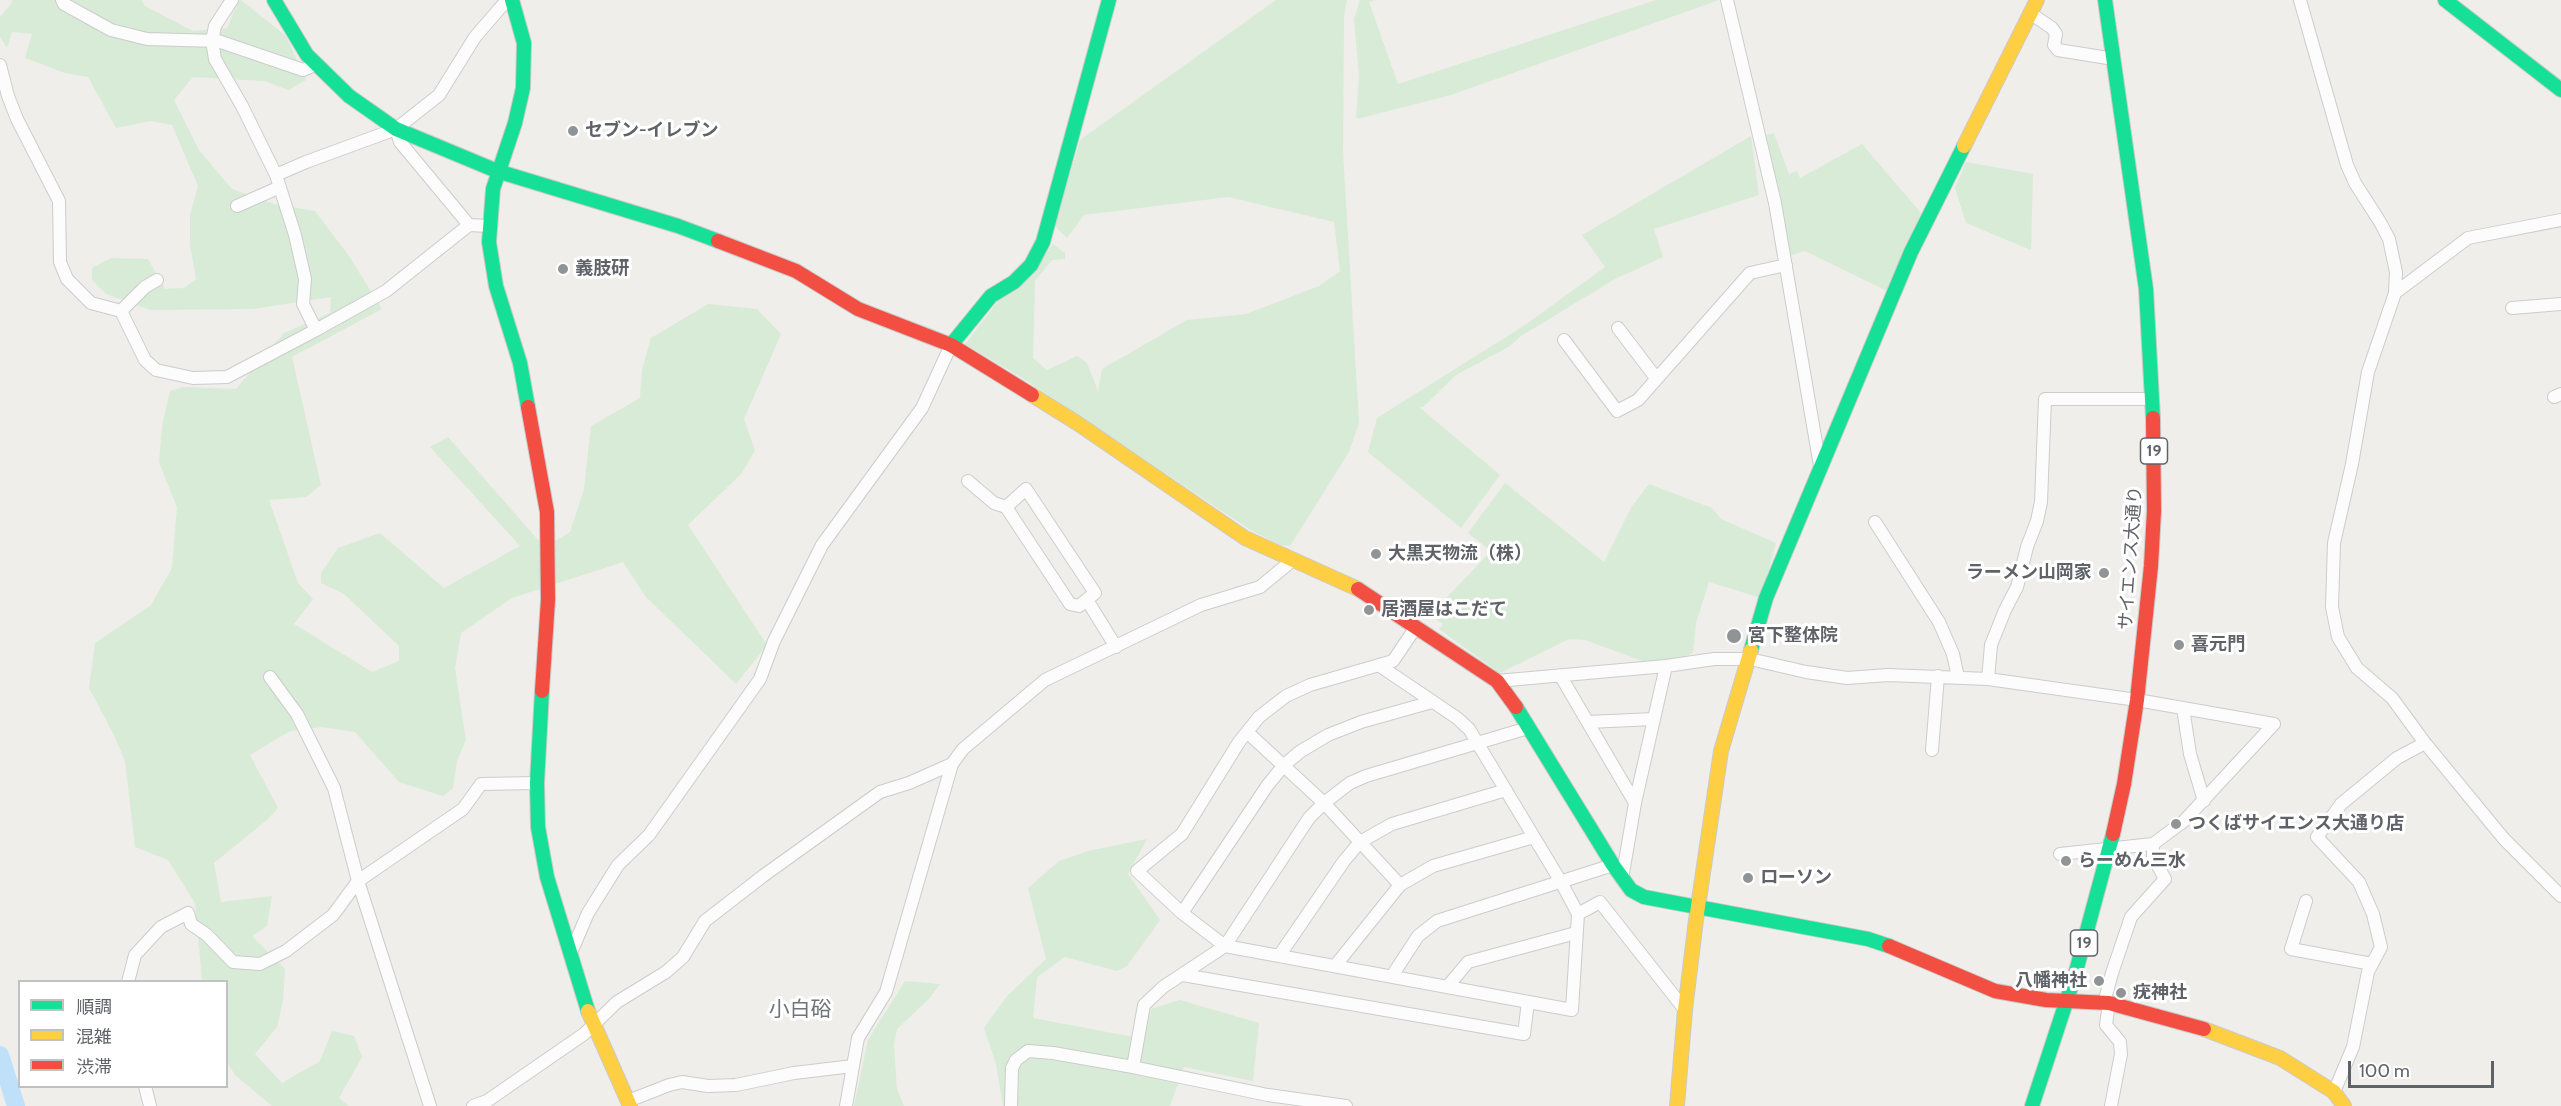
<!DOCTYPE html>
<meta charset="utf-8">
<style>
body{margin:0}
#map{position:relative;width:2561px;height:1106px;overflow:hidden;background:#efeeea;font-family:Cabin,"Noto Sans JP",sans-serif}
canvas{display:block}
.legend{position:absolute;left:18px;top:980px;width:210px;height:108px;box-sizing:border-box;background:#fff;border:2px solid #bfc1c3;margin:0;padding:8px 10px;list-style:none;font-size:18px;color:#5f6368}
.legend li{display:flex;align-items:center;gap:12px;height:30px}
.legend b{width:30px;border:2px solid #bfc1c3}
.scale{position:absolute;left:2348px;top:1061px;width:146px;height:27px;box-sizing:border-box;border:3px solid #5f6368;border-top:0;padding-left:8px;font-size:18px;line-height:21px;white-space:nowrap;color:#5f6368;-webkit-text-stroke:4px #fff;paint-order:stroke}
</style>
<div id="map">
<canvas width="2561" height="1106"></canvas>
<ul class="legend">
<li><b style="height:8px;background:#16e098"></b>順調</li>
<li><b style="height:8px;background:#ffcf43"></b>混雑</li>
<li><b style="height:8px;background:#f24e42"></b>渋滞</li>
</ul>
<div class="scale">100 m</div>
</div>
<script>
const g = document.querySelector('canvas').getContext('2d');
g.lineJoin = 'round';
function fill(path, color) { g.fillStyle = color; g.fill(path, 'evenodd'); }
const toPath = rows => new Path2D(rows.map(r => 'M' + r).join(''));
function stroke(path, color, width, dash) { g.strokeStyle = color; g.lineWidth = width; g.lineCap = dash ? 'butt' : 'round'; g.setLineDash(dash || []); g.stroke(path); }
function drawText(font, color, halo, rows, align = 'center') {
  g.font = font + ' Cabin,"Noto Sans JP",sans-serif'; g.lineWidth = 6; g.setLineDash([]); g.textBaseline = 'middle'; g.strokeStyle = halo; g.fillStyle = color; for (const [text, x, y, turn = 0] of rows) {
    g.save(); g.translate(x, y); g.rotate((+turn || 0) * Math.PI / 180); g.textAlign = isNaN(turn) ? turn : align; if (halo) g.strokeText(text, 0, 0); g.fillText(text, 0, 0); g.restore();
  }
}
const green = toPath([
 [12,0,141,0,145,6,193,31,227,28,239,0,241,0,286,36,306,80,289,90,264,81,193,77,174,100,199,150,232,189,274,204,315,211,349,256,382,309,292,357,321,485,306,497,269,500,298,583,313,599,294,624,372,672,399,661,399,646,344,594,321,583,321,573,338,548,380,533,444,588,520,546,430,447,448,437,538,540,557,540,570,532,584,489,591,426,640,398,642,370,651,338,708,304,757,309,781,334,744,419,755,450,742,473,688,525,767,645,736,684,646,597,623,562,512,598,461,633,455,668,466,740,457,761,453,788,443,796,399,782,355,732,322,727,290,731,250,755,278,808,267,820,214,863,221,902,272,896,267,926,252,936,285,969,283,1000,277,1027,255,1054,282,1083,320,1061,332,1031,354,1036,362,1057,339,1098,349,1106,272,1106,235,1075,227,1062,226,982,202,981,195,903,168,860,135,847,125,761,114,735,89,688,95,643,151,605,172,568,177,507,159,462,162,426,170,391,184,387,236,389,284,333,330,313,331,297,253,309,150,310,106,294,92,280,92,268,111,258,148,259,165,289,184,288,196,279,190,245,190,215,198,186,172,125,151,121,116,128,88,77,65,73,25,58,32,34,12,32,7,48,0,37,0,17,11,4],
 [1276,0,1347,0,1344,17,1343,152,1359,423,1349,452,1290,546,1280,545,1249,529,1019,376,965,344,999,300,1031,277,1053,244,1065,253,1065,259,1052,260,1035,281,1033,358,1047,370,1077,356,1087,363,1098,391,1102,369,1187,320,1246,314,1319,286,1340,271,1334,222,1228,197,1084,215,1067,238,1055,226,1080,140],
 [1360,0,1375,0,1369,2,1398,84,1656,0,1719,0,1451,95,1361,118,1356,118,1359,76,1354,19],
 [1774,133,1789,174,1797,171,1800,178,1862,144,1921,213,1889,292,1805,251,1791,255,1766,135],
 [1751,136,1759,195,1654,229,1663,257,1615,279,1521,336,1510,346,1456,375,1423,407,1419,407,1500,475,1461,528,1368,452,1377,418,1525,325,1605,267,1582,235],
 [1966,162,2033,174,2031,250,1966,223,1955,188],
 [1505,483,1604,562,1632,506,1649,484,1712,508,1721,519,1776,543,1761,598,1709,582,1696,623,1693,652,1684,658,1645,662,1585,640,1569,639,1500,673,1439,629,1443,624,1430,615,1491,551,1468,533],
 [1147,839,1128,874,1160,920,1127,966,1117,971,1065,957,1037,977,1033,1018,1144,1039,1151,1009,1180,1000,1259,1023,1253,1081,1184,1067,1170,1106,1003,1106,996,1064,984,1028,1007,996,1046,959,1028,888,1059,861,1088,851],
 [905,981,940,984,929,999,897,1029,894,1045,897,1089,904,1106,854,1106,868,1040]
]);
const river = toPath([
 [0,1055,16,1106]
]);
const street = toPath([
 [62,0,64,4,111,30,147,39,218,41,303,70,317,64],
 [232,0,215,26,212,41,215,59,242,106,276,175,295,235,305,279,303,304,316,330,386,291,469,225,489,226],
 [1727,0,1775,203,1820,466],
 [2300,0,2347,165,2355,183,2380,222,2389,239,2396,272,2395,293,2368,372,2352,464,2334,543,2332,607,2338,637,2357,668,2392,698,2425,743,2504,839,2561,896],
 [2030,13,2052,28,2056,34,2054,45,2058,50,2114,59],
 [0,65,8,96,17,119,59,201,60,262,67,279,91,303,121,311],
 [396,129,400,142,469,225],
 [276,175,306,162,396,129,439,95,475,37,507,0],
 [237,206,280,187],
 [2395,293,2468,238,2561,220],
 [2512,308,2561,304],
 [121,311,145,360,156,370,193,378,227,377,316,330],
 [121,311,145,287,157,280],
 [1618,328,1656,378],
 [1564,340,1617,411,1638,400,1750,273,1786,265],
 [2554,397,2561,394],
 [968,481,994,503,1006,507],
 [1026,489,1095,593,1079,606,1070,604,1006,507,1026,489],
 [1875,522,1939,622,1953,654,1958,677],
 [1087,600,1116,647],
 [1380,666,1457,718,1469,729,1561,882,1578,914,1572,1010,1225,946,1182,913,1137,871,1182,834,1239,742,1259,717,1286,696,1310,685,1393,661,1416,627],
 [1560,675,1635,803],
 [270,677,297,714,334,788,358,881,430,1106],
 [1988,679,1991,645,2005,610,2017,587,2027,547,2037,521,2041,502,2045,399,2153,399],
 [1497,681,1666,666,1714,659,1750,659,1806,672,1847,678,1888,675,1988,679,2137,700,2274,724],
 [2183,708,2190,754,2204,801],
 [1588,722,1654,719],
 [1247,732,1324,803,1400,885],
 [1932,750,1938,676],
 [2060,854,2153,844],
 [1622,879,1635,803,1666,666],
 [2306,901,2291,949,2372,964],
 [1182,913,1267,786,1284,765,1301,751,1328,735,1361,722,1432,702],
 [1578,914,1600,902,1685,1010],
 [570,955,588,913,618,865,649,835,760,679,774,641,822,545,922,408,951,345],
 [1279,956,1344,861,1360,842,1392,824,1506,790],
 [1335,966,1400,885,1433,866,1534,837],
 [1183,975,1524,1034,1528,1002],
 [1392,976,1418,936,1437,921,1613,865],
 [128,982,135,955,161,927,188,913,191,924,207,935,233,962,260,964,286,951,333,915,358,881,463,809,481,784,537,783],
 [1448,986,1468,962,1576,933],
 [2104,1003,2112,973,2131,917,2165,879,2153,857,2153,844,2184,821,2274,724],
 [2109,1003,2106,1025,2120,1042,2121,1054,2111,1106],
 [1133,1067,1144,1005,1163,987,1225,946,1309,818,1324,803,1350,783,1366,776,1528,728],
 [145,1086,150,1106],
 [2334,1092,2353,1047,2368,972,2381,947,2373,914,2359,882,2317,837,2341,804,2397,758,2425,743],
 [628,1101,669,1085,682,1082,708,1086,736,1085,794,1073,853,1066],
 [473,1106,487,1101,584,1034,617,1002,666,972,683,957,705,921,763,876,880,792,909,783,952,764,963,749,1045,680,1201,605,1260,587,1294,559],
 [846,1106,858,1038,886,992,952,764],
 [1011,1106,1012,1068,1016,1060,1028,1051,1053,1053,1133,1067,1268,1095,1346,1106]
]);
const fast = toPath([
 [274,0,307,55,349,96,396,129,497,171,678,226,718,241],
 [512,0,524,43,523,88,515,123,493,189,489,242,496,286,520,363,528,407],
 [2105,0,2146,289,2153,418],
 [2445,0,2561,90],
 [951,345,991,296,1014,282,1031,265,1043,242,1109,0],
 [1751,650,1766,598,1911,252,1964,146],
 [542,691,537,783,538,827,547,877,588,1011],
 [1516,707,1613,865,1631,890,1644,897,1868,939,1889,946],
 [2032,1106,2075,975,2113,834]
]);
const slow = toPath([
 [1964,146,2037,0],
 [1032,395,1077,423,1245,538,1358,589],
 [588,1011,630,1106],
 [2204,1029,2280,1058,2334,1092,2344,1106],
 [1677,1106,1685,1010,1696,920,1721,751,1751,650]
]);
const jam = toPath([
 [718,241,796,271,858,309,951,345,1032,395],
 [528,407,547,512,548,600,542,691],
 [1358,589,1497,681,1516,707],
 [2113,834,2124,784,2137,700,2151,566,2154,511,2153,418],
 [1889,946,1995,991,2046,1000,2109,1003,2204,1029]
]);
const markers = [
 [573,131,6,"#919496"],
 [563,269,6,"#919496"],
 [1376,554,6,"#919496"],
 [2104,573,6,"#919496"],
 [1369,610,6,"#919496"],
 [1734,636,8,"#919496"],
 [2179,645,6,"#919496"],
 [2176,824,6,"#919496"],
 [2066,861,6,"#919496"],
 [1748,878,6,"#919496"],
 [2099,981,6,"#919496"],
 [2121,993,6,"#919496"]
];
const shields = [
 [2154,451,27],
 [2084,943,27]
];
const shieldNames = [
 ["19",2154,451],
 ["19",2084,943]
];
const poiNames = [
 ["セブン-イレブン",585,131],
 ["義肢研",575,269],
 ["大黒天物流（株）",1388,554],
 ["ラーメン山岡家",2092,573,"right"],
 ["居酒屋はこだて",1381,610],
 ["宮下整体院",1748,636],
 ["喜元門",2191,645],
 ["つくばサイエンス大通り店",2188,824],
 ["らーめん三水",2078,861],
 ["ローソン",1760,878],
 ["八幡神社",2087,981,"right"],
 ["疣神社",2133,993]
];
const streetNames = [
 ["サイエンス大通り",2131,558,-86]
];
const quarterNames = [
 ["小白硲",800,1010]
];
fill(green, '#d8ebd6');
stroke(river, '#bfe0f9', 18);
stroke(street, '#cbcccc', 14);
stroke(fast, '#cacacb', 16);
stroke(slow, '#cacacb', 16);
stroke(jam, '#cacacb', 16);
stroke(street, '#fdfcfc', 12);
stroke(fast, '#16e098', 14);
stroke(slow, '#ffcf43', 14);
stroke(jam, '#f24e42', 14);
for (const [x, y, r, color] of markers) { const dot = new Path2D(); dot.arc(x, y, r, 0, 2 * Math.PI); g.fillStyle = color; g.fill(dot); stroke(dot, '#fff', 2); }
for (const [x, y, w] of shields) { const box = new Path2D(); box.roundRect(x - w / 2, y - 13, w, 26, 4.5); g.fillStyle = '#fff'; g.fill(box); stroke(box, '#5f6368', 1.5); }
drawText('bold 16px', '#5f6368', null, shieldNames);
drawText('bold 18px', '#5f6368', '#fff', poiNames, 'left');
drawText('18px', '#5f6368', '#fff', streetNames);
drawText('21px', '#70757a', '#fff', quarterNames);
</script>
